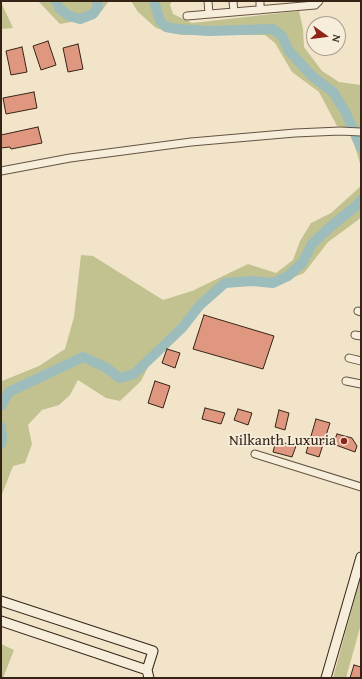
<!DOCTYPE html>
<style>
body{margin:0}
#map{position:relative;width:362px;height:679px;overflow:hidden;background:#f1e4c8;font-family:"Gentium Book Plus",serif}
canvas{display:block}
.frame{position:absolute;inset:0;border:2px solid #352416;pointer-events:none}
.north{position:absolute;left:306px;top:16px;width:40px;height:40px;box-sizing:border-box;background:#f6eddb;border:1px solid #a99d8c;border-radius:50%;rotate:104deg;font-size:11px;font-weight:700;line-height:16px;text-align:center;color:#352416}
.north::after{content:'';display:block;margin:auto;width:14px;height:18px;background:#8f2418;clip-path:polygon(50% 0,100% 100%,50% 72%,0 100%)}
</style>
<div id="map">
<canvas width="362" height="679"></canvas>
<div class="frame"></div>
<div class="north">N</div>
</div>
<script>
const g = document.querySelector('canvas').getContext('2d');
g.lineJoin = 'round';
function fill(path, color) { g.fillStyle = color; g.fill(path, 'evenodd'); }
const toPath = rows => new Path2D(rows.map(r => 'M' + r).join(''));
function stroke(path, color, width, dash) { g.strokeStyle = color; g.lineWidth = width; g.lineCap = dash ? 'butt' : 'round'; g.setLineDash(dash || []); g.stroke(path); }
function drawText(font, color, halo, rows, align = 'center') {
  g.font = font + ' "Gentium Book Plus",serif'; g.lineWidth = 3.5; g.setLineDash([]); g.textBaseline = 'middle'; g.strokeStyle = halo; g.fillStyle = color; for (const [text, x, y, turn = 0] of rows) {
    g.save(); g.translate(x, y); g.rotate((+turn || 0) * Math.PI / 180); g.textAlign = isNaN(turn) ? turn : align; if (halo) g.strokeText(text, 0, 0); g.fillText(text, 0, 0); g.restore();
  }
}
const green = toPath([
 [38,1,109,1,103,9,92,18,60,24],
 [131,1,172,1,170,5,173,14,192,23,299,11,303,29,304,47,322,71,339,82,361,85,361,130,337,126,319,92,292,72,275,43,265,35,181,35,156,28,138,12],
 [1,2,13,28,1,29],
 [361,136,361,167,354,143],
 [361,186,361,217,358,220,328,242,304,273,277,284,252,276,225,281,209,293,159,345,141,381,120,401,106,398,78,380,70,395,59,405,42,410,28,425,32,444,25,463,13,466,1,497,1,383,2,381,39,366,65,349,74,317,81,255,93,256,163,300,192,291,248,264,276,273,293,260,300,241,311,223,331,213],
 [361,575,361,624,346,678,333,678],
 [1,644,14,650,3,678,1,678]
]);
const river = toPath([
 [56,1,59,8,69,16,80,19,93,14,98,7,97,1],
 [154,1,160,21,166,27,177,29,209,31,273,29,282,36,289,51,312,76,333,92,345,111,361,148],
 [1,406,9,392,83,357,105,367,120,378,134,374,182,328,200,305,225,283,252,281,273,283,288,276,302,263,312,244,330,227,356,206,361,200],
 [1,427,2,439,1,444]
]);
const building = toPath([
 [48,41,56,65,41,70,33,46,48,41],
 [78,44,83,69,68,72,63,48,78,44],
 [22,47,27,72,11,75,6,51,22,47],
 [34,92,37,108,6,114,3,98,34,92],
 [38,127,42,143,11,149,10,147,1,148,1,135,38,127],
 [204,315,274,336,263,369,193,349,204,315],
 [167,349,180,353,175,368,162,363,167,349],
 [155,381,170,386,163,408,148,403,155,381],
 [205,408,225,413,221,424,202,419,205,408],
 [238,409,252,413,248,425,234,420,238,409],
 [279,410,289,413,285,430,275,427,279,410],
 [316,419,330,423,319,457,306,453,316,419],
 [337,434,352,438,357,446,355,452,333,444,337,434],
 [276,441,296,446,292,457,273,452,276,441],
 [354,665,361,667,361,678,350,678,354,665]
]);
const street = toPath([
 [208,1,209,14],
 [233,1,234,12],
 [260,1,260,10],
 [187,16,315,5,319,1],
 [1,171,70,158,191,142,295,133,340,131,361,132],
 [358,311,361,312],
 [355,335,361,336],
 [349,358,361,361],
 [346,381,361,384],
 [255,454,361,487]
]);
const secondary = toPath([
 [1,601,153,651,147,670,149,678],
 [1,621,147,670],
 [326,678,361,557]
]);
const markers = [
 [344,441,4,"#8f2418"]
];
const poiNames = [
 ["Nilkanth Luxuria",336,441]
];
fill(green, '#c2c190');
stroke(river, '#9cbdbc', 10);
fill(building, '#e09780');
stroke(building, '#352416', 1);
stroke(street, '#645442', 9);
stroke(secondary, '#352416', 11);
stroke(street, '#f6eddb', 7);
stroke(secondary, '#f6eddb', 9);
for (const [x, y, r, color] of markers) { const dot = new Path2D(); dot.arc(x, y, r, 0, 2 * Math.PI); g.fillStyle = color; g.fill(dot); stroke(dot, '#f6eddb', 1.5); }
drawText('15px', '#352416', '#f6eddb', poiNames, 'right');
</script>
